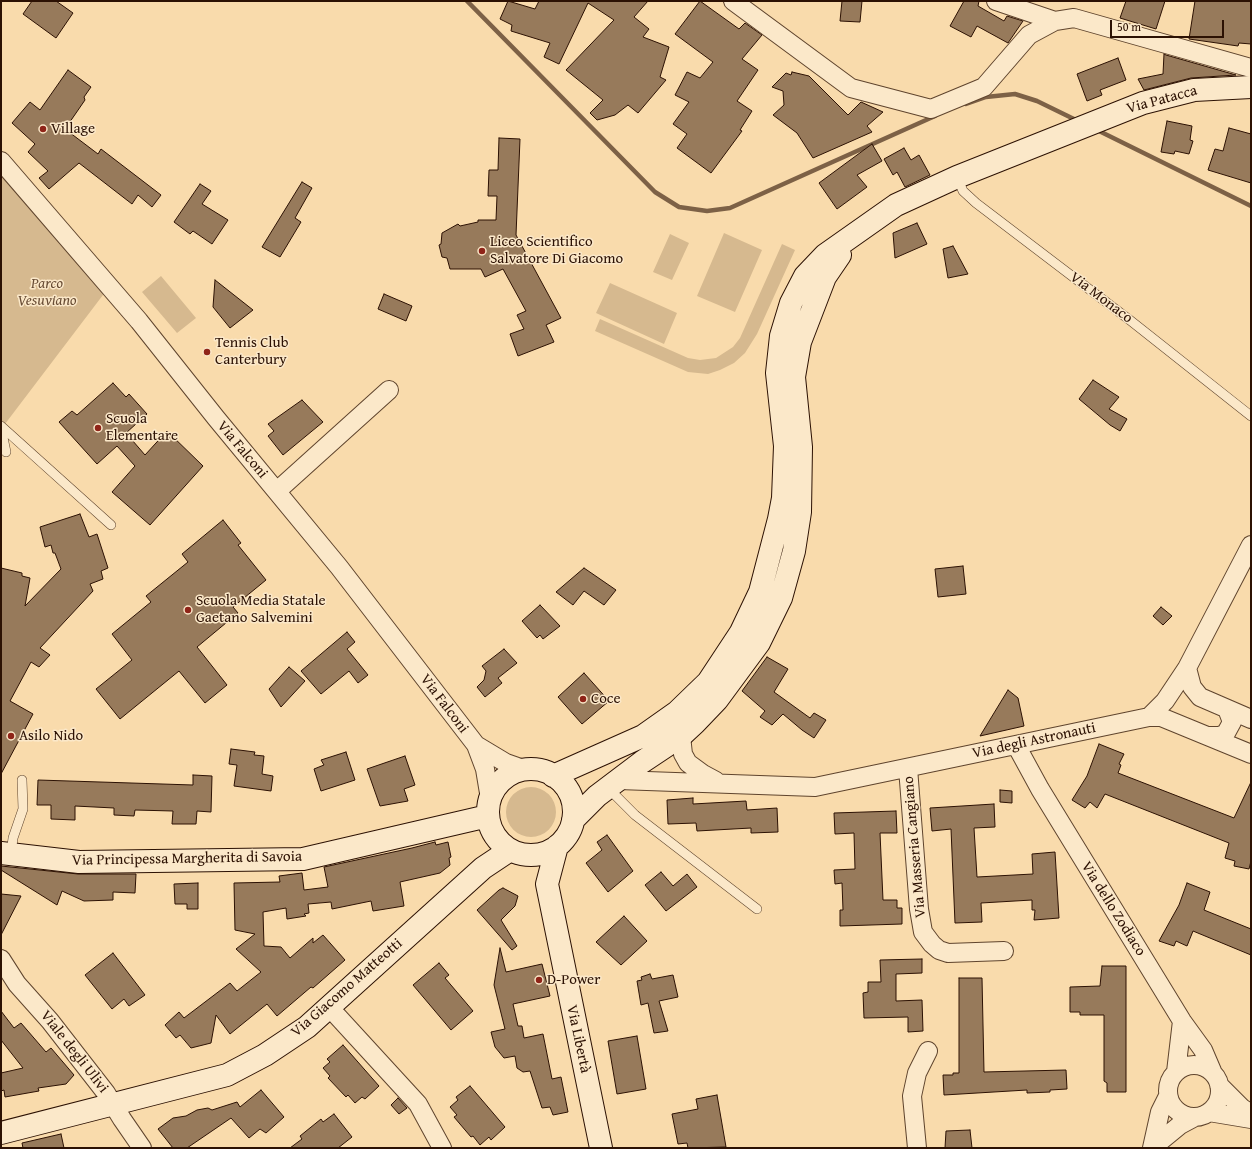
<!DOCTYPE html>
<meta charset="utf-8">
<style>
body{margin:0}
#map{position:relative;width:1252px;height:1149px;overflow:hidden;background:#f9dbac;font-family:"Gentium Book Plus",serif}
canvas{display:block}
.frame{position:absolute;inset:0;border:2px solid #2c1103;pointer-events:none}
.scale{position:absolute;left:1110px;top:20px;width:114px;height:18px;box-sizing:border-box;border:2px solid #2c1103;border-top:0;padding-left:5px;font-size:12px;line-height:14px;white-space:nowrap;color:#2c1103;-webkit-text-stroke:3px #fbe8c9;paint-order:stroke}
</style>
<div id="map">
<canvas width="1252" height="1149"></canvas>
<div class="frame"></div>
<div class="scale">50 m</div>
</div>
<script>
const g = document.querySelector('canvas').getContext('2d');
g.lineJoin = 'round';
function fill(path, color) { g.fillStyle = color; g.fill(path, 'evenodd'); }
const toPath = rows => new Path2D(rows.map(r => 'M' + r).join(''));
function stroke(path, color, width, dash) { g.strokeStyle = color; g.lineWidth = width; g.lineCap = dash ? 'butt' : 'round'; g.setLineDash(dash || []); g.stroke(path); }
function drawText(font, color, halo, rows, align = 'center') {
  g.font = font + ' "Gentium Book Plus",serif'; g.lineWidth = 3; g.setLineDash([]); g.textBaseline = 'middle'; g.strokeStyle = halo; g.fillStyle = color; for (const [text, x, y, turn = 0] of rows) {
    g.save(); g.translate(x, y); g.rotate((+turn || 0) * Math.PI / 180); g.textAlign = isNaN(turn) ? turn : align; if (halo) g.strokeText(text, 0, 0); g.fillText(text, 0, 0); g.restore();
  }
}
const green = toPath([
 [1,170,106,291,5,424,1,420],
 [724,233,762,250,735,312,697,296],
 [670,234,689,243,672,280,653,272],
 [782,244,795,250,757,334,745,353,734,363,720,370,708,374,688,372,595,331,600,319,688,358,700,360,716,358,733,347,740,338],
 [161,276,196,318,177,333,142,292],
 [610,283,677,313,664,344,596,313],
 '506 812a25 25 0 1 1 50 0a25 25 0 1 1-50 0Z'
]);
const stream = toPath([
 [467,1,655,192,679,207,707,211,730,208,935,116],
 [966,104,986,97,1015,94,1037,101,1078,121],
 [1095,129,1251,206]
]);
const building = toPath([
 [32,1,56,1,73,13,56,38,23,14,32,1],
 [508,1,535,9,539,1,648,1,634,17,649,29,643,37,669,47,660,77,666,80,638,113,628,105,615,115,597,120,590,113,603,100,566,70,614,20,588,3,559,64,544,57,550,43,511,31,512,25,500,19,508,1],
 [700,1,739,29,745,23,762,35,742,59,758,70,737,101,752,111,740,130,742,131,711,173,677,148,687,134,673,124,689,102,675,95,687,72,700,78,713,62,675,34,700,1],
 [842,1,862,1,860,22,840,21,842,1],
 [964,1,979,1,978,6,1004,21,1007,16,1023,21,1008,43,977,26,971,37,950,26,964,1],
 [1126,1,1165,1,1156,29,1120,18,1126,1],
 [1195,1,1251,1,1251,44,1239,43,1238,46,1189,39,1195,1],
 [1164,54,1166,55,1236,75,1191,78,1144,90,1138,79,1163,74,1164,54],
 [1118,58,1126,80,1100,90,1102,95,1087,101,1077,74,1118,58],
 [68,70,91,87,84,97,85,100,65,129,98,154,101,149,161,195,152,207,138,195,132,204,79,163,49,189,39,178,48,171,28,152,35,144,12,123,30,102,40,110,68,70],
 [792,72,809,76,848,115,861,102,883,112,867,126,872,132,813,158,797,133,773,115,784,105,783,91,772,87,786,73,791,75,792,72],
 [1167,121,1192,126,1190,140,1193,141,1189,154,1175,151,1174,154,1161,152,1167,121],
 [1229,128,1251,134,1251,183,1208,170,1215,149,1223,151,1229,128],
 [499,138,520,139,516,235,561,318,546,325,554,342,518,356,510,334,524,329,517,315,526,311,503,269,485,277,481,269,450,269,447,258,442,257,439,245,441,244,442,233,458,224,460,226,478,222,478,220,496,220,497,196,488,196,489,170,498,170,499,138],
 [872,144,882,161,857,175,867,187,837,209,819,183,872,144],
 [904,148,911,160,919,155,930,175,905,187,897,172,893,175,884,159,904,148],
 [302,182,312,188,295,218,301,222,280,257,262,247,302,182],
 [200,184,211,191,202,204,228,220,212,244,193,231,190,234,174,222,200,184],
 [917,223,927,244,895,258,893,233,917,223],
 [953,246,968,274,948,278,943,249,953,246],
 [215,280,253,310,230,328,213,307,215,280],
 [384,294,412,306,406,321,378,309,384,294],
 [1093,380,1119,397,1109,409,1127,419,1120,431,1110,425,1079,399,1093,380],
 [113,383,126,397,129,394,147,414,126,433,145,455,167,431,203,466,150,525,112,492,135,466,117,446,97,464,59,422,72,411,77,415,113,383],
 [302,400,323,422,283,455,268,436,274,431,268,424,302,400],
 [80,514,89,537,97,534,108,568,101,571,103,579,90,584,93,591,40,648,50,655,39,667,31,662,10,701,33,714,1,774,1,568,22,573,22,576,30,578,25,606,61,569,55,553,53,553,51,545,45,547,40,527,80,514],
 [223,520,241,543,238,545,266,580,233,607,238,613,197,647,227,685,205,703,179,671,120,719,96,689,132,660,112,634,151,602,146,596,188,562,182,554,223,520],
 [963,566,966,594,938,597,935,569,963,566],
 [584,568,616,590,604,605,584,591,573,605,556,592,584,568],
 [540,605,560,626,543,639,540,635,537,638,522,621,540,605],
 [1161,607,1172,616,1163,625,1153,616,1161,607],
 [347,632,355,642,347,649,368,675,358,683,349,671,321,694,301,671,347,632],
 [504,649,517,663,498,678,502,683,485,697,477,687,484,680,486,671,482,666,504,649],
 [767,657,788,669,774,692,810,718,814,713,826,720,814,738,802,730,783,714,772,725,760,717,765,711,742,691,767,657],
 [289,667,305,681,281,707,269,689,289,667],
 [584,673,609,701,582,724,558,697,584,673],
 [1008,690,1018,698,1024,726,980,736,1008,690],
 [1099,744,1124,754,1119,764,1121,765,1118,773,1234,818,1251,782,1251,861,1249,869,1234,866,1235,861,1225,858,1229,843,1105,794,1097,808,1090,802,1085,808,1072,800,1087,776,1099,744],
 [231,749,255,752,254,755,264,756,262,774,273,776,271,791,234,786,237,765,229,764,231,749],
 [346,752,355,780,321,791,314,769,324,765,321,760,346,752],
 [405,756,415,785,404,789,408,801,380,806,367,769,405,756],
 [193,775,212,776,211,812,197,811,196,824,172,824,173,811,135,810,134,816,114,815,114,808,75,806,75,820,51,819,51,805,37,805,38,780,193,785,193,775],
 [1000,790,1012,791,1012,803,1000,802,1000,790],
 [693,798,693,804,746,801,747,810,777,808,778,832,751,833,751,828,697,831,696,823,668,824,667,800,693,798],
 [994,804,995,827,974,828,977,877,1033,874,1032,854,1055,852,1059,918,1034,920,1035,910,1032,910,1032,900,981,903,982,922,955,923,951,829,932,831,930,808,994,804],
 [896,811,897,833,880,833,883,900,897,900,897,908,902,908,902,924,840,926,840,910,843,910,842,883,835,884,834,870,855,869,854,833,835,834,834,813,896,811],
 [607,835,633,871,608,892,586,863,602,850,597,842,607,835],
 [435,842,436,845,448,842,451,857,449,858,450,865,440,873,400,882,404,906,373,911,371,901,332,909,331,902,308,904,309,913,304,914,306,916,287,919,286,908,263,912,264,946,281,947,290,958,313,938,313,943,323,935,345,960,313,988,311,987,277,1016,267,1004,230,1034,216,1015,211,1043,191,1048,180,1035,176,1038,165,1025,179,1012,184,1018,230,983,237,991,261,972,236,949,255,934,235,930,234,883,280,882,279,876,302,873,304,890,328,887,324,867,412,848,435,842],
 [1,866,78,874,136,874,135,893,113,892,113,900,84,901,62,891,57,905,1,870,1,866],
 [661,872,673,886,687,874,697,887,666,911,645,885,661,872],
 [198,883,198,909,187,909,187,904,175,904,174,884,198,883],
 [1187,883,1210,892,1204,910,1251,929,1251,955,1193,931,1187,946,1176,941,1174,946,1159,941,1179,905,1187,883],
 [503,888,518,896,515,906,501,920,517,946,512,950,477,910,499,890,503,888],
 [1,894,21,896,1,935,1,894],
 [624,916,647,941,621,965,596,942,624,916],
 [500,948,506,972,542,964,550,996,513,1004,518,1026,522,1026,524,1038,543,1034,552,1079,561,1077,568,1112,553,1115,550,1107,542,1108,530,1071,523,1072,517,1068,515,1056,504,1058,495,1047,491,1032,505,1029,494,985,500,948],
 [113,953,145,995,129,1006,124,999,112,1009,85,975,113,953],
 [922,959,922,973,896,974,896,1001,922,1000,923,1031,908,1032,908,1017,864,1018,863,993,868,992,868,982,881,982,880,960,922,959],
 [439,963,449,975,445,978,473,1011,451,1030,413,985,439,963],
 [1102,966,1126,966,1126,1092,1107,1092,1107,1083,1104,1081,1104,1015,1080,1015,1080,1012,1070,1012,1070,987,1100,986,1102,966],
 [650,974,652,979,673,975,678,997,659,1001,668,1031,654,1033,648,1003,641,1005,637,981,642,980,641,977,650,974],
 [959,978,982,978,984,1072,1066,1070,1067,1089,1050,1090,1050,1092,1027,1093,1027,1090,944,1095,943,1075,953,1075,953,1073,959,1073,959,978],
 [1,1011,14,1028,21,1023,46,1052,51,1048,74,1075,66,1084,38,1088,39,1091,5,1097,4,1090,1,1091,1,1073,23,1068,1,1040,1,1011],
 [637,1036,646,1089,617,1094,608,1041,637,1036],
 [343,1045,379,1086,365,1099,362,1097,355,1103,348,1095,346,1097,328,1078,330,1076,323,1068,330,1062,327,1059,343,1045],
 [470,1086,505,1127,491,1140,489,1137,480,1145,473,1136,471,1137,454,1117,457,1115,450,1107,458,1100,456,1097,470,1086],
 [261,1090,284,1117,266,1133,260,1129,249,1138,231,1118,187,1148,173,1148,158,1129,173,1118,186,1116,197,1110,208,1108,212,1110,237,1102,240,1107,261,1090],
 [717,1095,726,1147,688,1148,687,1143,678,1144,672,1114,698,1109,696,1099,717,1095],
 [398,1098,407,1108,399,1114,391,1105,398,1098],
 [334,1114,352,1137,338,1148,290,1148,302,1139,300,1136,321,1119,323,1122,334,1114],
 [970,1130,972,1148,945,1148,946,1131,970,1130],
 [61,1134,64,1148,23,1148,22,1143,61,1134]
]);
const lane = toPath([
 [957,177,963,191,976,203,1131,321,1251,416],
 [1,426,111,525],
 [1,428,6,452],
 [608,788,635,815,757,909],
 [11,854,13,838,23,809,22,780]
]);
const street = toPath([
 [733,1,851,88,931,109,984,87,1029,35,1055,21,1074,18,1251,68],
 [996,1,1055,21],
 [1,161,139,321,216,418,339,567,476,745,485,769,490,799],
 [277,491,389,390],
 [1187,668,1192,687,1200,697,1251,719],
 [1149,717,1161,717,1251,754],
 [681,736,683,754,688,763,703,774,716,781],
 [1208,736,1220,736,1226,733,1232,722,1227,709],
 [476,745,506,763,526,770],
 [1016,745,1040,789,1182,1021,1203,1050,1212,1071],
 [908,768,919,909,923,932,932,944,939,950,948,953,1004,951],
 [619,780,815,787,1149,717,1165,701,1187,668,1251,545],
 [1,959,17,984,50,1021,106,1093,122,1119,142,1148],
 [329,1007,418,1104,442,1148],
 '1168 1091a26 26 0 1 1 52 0a26 26 0 1 1-52 0Z',
 [1176,1072,1182,1021],
 [1219,1085,1242,1108,1251,1114],
 [1209,1112,1251,1119],
 [917,1148,912,1096,917,1073,928,1051],
 [1152,1148,1160,1112,1168,1096],
 [1152,1148,1180,1125,1195,1117]
]);
const secondary = toPath([
 '488 812a43 43 0 1 1 86 0a43 43 0 1 1-86 0Z',
 [553,776,643,736,677,712,708,682,741,632,760,592,779,519,783,498,785,446,777,373,781,336,791,303,805,276,825,255,896,205,957,177,1143,103,1194,90,1251,87],
 [573,820,597,796,642,762,681,736,695,723,717,700,759,643,781,598,794,551,800,512,801,447,794,377,800,342,825,277,840,255],
 [557,846,547,884,601,1148],
 [1,853,79,862,303,859,488,816],
 [1,1133,227,1075,265,1055,307,1027,483,868,510,850]
]);
const markers = [
 [43,129,4,"#8f2418"],
 [482,251,4,"#8f2418"],
 [207,352,4,"#8f2418"],
 [98,428,4,"#8f2418"],
 [188,610,4,"#8f2418"],
 [583,699,4,"#8f2418"],
 [11,736,4,"#8f2418"],
 [539,980,4,"#8f2418"]
];
const streetNames = [
 ["Via Patacca",1162,100,-15],
 ["Via Monaco",1101,298,37],
 ["Via Falconi",242,450,50],
 ["Via Falconi",444,704,53],
 ["Via degli Astronauti",1034,741,-12],
 ["Via Masseria Cangiano",915,847,-95],
 ["Via Principessa Margherita di Savoia",187,859,-1],
 ["Via dello Zodiaco",1113,909,58],
 ["Via Giacomo Matteotti",347,988,-41],
 ["Via Libertà",578,1039,78],
 ["Viale degli Ulivi",74,1052,52]
];
const poiNames = [
 ["Village",51,129],
 ["Liceo Scientifico",490,242],
 ["Salvatore Di Giacomo",490,259],
 ["Tennis Club",215,343],
 ["Canterbury",215,360],
 ["Scuola",106,419],
 ["Elementare",106,436],
 ["Scuola Media Statale",196,601],
 ["Gaetano Salvemini",196,618],
 ["Coce",591,699],
 ["Asilo Nido",19,736],
 ["D-Power",547,980]
];
const parkNames = [
 ["Parco",47,284],
 ["Vesuviano",47,301]
];
fill(green, '#d6b98f');
stroke(stream, '#7d6146', 4.5);
fill(building, '#977a5b');
stroke(building, '#2c1103', 1);
stroke(lane, '#5f442d', 10);
stroke(street, '#5f442d', 20);
stroke(secondary, '#2c1103', 24);
stroke(lane, '#fbe8c9', 9);
stroke(street, '#fbe8c9', 18);
stroke(secondary, '#fbe8c9', 22);
for (const [x, y, r, color] of markers) { const dot = new Path2D(); dot.arc(x, y, r, 0, 2 * Math.PI); g.fillStyle = color; g.fill(dot); stroke(dot, '#fbe8c9', 1.5); }
drawText('15px', '#2c1103', '#fbe8c9', streetNames);
drawText('15px', '#2c1103', '#fbe8c9', poiNames, 'left');
drawText('italic 15px', '#684c34', '#fbe8c9', parkNames);
</script>
